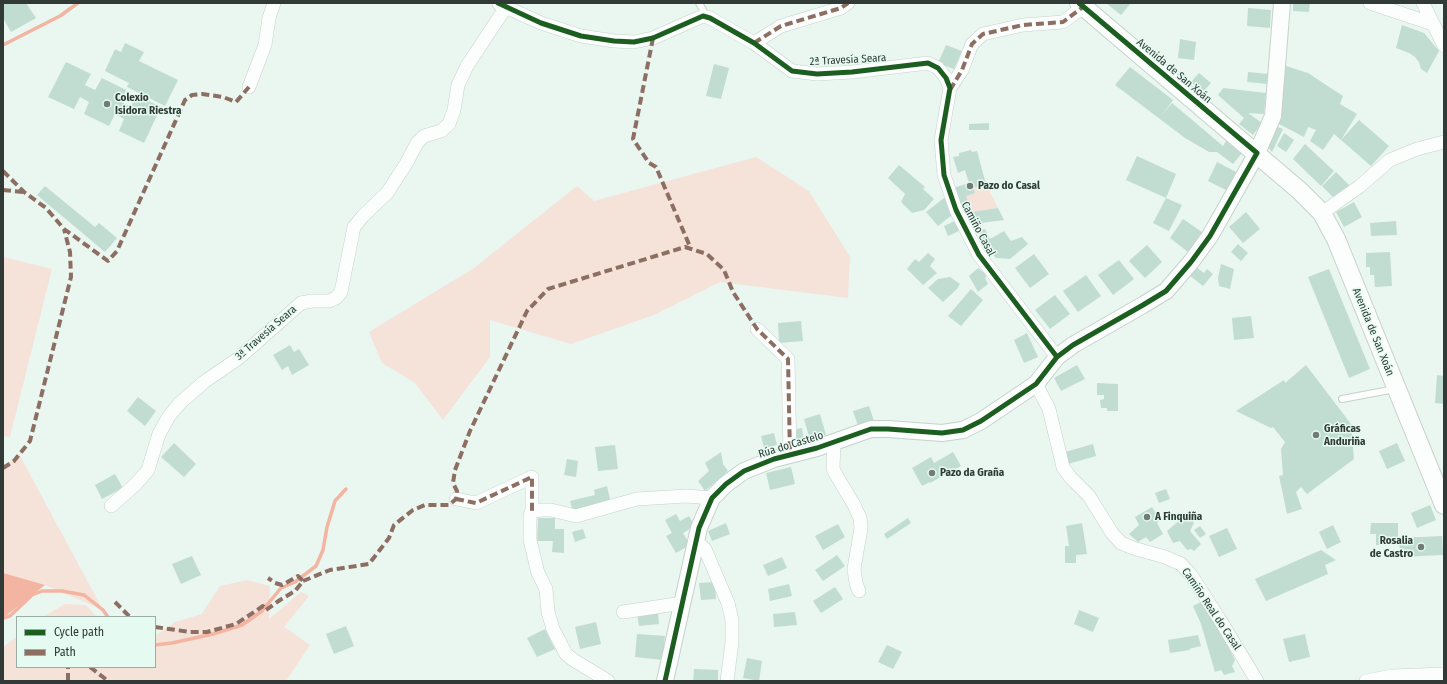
<!DOCTYPE html>
<meta charset="utf-8">
<style>
body{margin:0}
#map{position:relative;width:1447px;height:684px;overflow:hidden;background:#eaf6f0;font-family:"Fira Sans Condensed",sans-serif}
canvas{display:block}
.frame{position:absolute;inset:0;border:4px solid #313a36;pointer-events:none}
.legend{position:absolute;left:16px;top:616px;width:140px;height:52px;box-sizing:border-box;background:#e5fbf1;border:1px solid #9daea6;margin:0;padding:5px 7px;list-style:none;font-size:12px;color:#313a36}
.legend li{display:flex;align-items:center;gap:8px;height:20px}
.legend b{width:20px;border:1px solid #9daea6}
</style>
<div id="map">
<canvas width="1447" height="684"></canvas>
<div class="frame"></div>
<ul class="legend">
<li><b style="height:5px;background:#1b5e20"></b>Cycle path</li>
<li><b style="height:5px;background:#8d6e63"></b>Path</li>
</ul>
</div>
<script>
const g = document.querySelector('canvas').getContext('2d');
g.lineJoin = 'round';
function fill(path, color) { g.fillStyle = color; g.fill(path, 'evenodd'); }
const toPath = rows => new Path2D(rows.map(r => 'M' + r).join(''));
function stroke(path, color, width, dash) { g.strokeStyle = color; g.lineWidth = width; g.lineCap = dash ? 'butt' : 'round'; g.setLineDash(dash || []); g.stroke(path); }
function drawText(font, color, halo, rows, align = 'center') {
  g.font = font + ' "Fira Sans Condensed",sans-serif'; g.lineWidth = 3; g.setLineDash([]); g.textBaseline = 'middle'; g.strokeStyle = halo; g.fillStyle = color; for (const [text, x, y, turn = 0] of rows) {
    g.save(); g.translate(x, y); g.rotate((+turn || 0) * Math.PI / 180); g.textAlign = isNaN(turn) ? turn : align; if (halo) g.strokeText(text, 0, 0); g.fillText(text, 0, 0); g.restore();
  }
}
const green = toPath([
 [756,157,809,191,850,257,848,298,720,282,654,315,571,344,490,320,490,357,443,420,415,383,382,363,369,332,474,268,577,186,594,201],
 [986,184,998,208,972,212,966,196,973,188],
 [3,257,52,269,10,437,3,436],
 [19,454,103,610,45,585,3,618,3,468],
 [247,580,270,586,269,619,301,592,309,596,284,627,310,645,286,681,3,681,3,647,17,637,17,667,155,667,155,636,175,622,202,614,220,586],
 [65,604,86,605,97,617,43,617]
]);
const water = toPath([
 [3,573,45,585,3,618]
]);
const stream = toPath([
 [3,45,60,16,78,3],
 [3,618,10,616,32,595,42,591,62,591,84,595,103,610,108,617],
 [155,645,172,643,213,634,242,625,262,611,281,588,295,582,316,566,323,550,327,527,335,501,346,489]
]);
const building = toPath([
 [3,3,26,3,36,18,11,32,3,18],
 [1106,3,1131,3,1121,15],
 [1293,3,1310,3,1309,12,1293,11],
 [1248,8,1271,10,1270,28,1247,26],
 [1402,25,1424,33,1439,51,1427,73,1421,69,1419,62,1415,57,1409,53,1396,48],
 [1180,39,1196,42,1194,60,1178,58],
 [125,43,144,52,139,61,178,80,165,106,127,87,129,83,105,71,115,49,121,52],
 [946,45,962,51,954,69,938,63],
 [66,62,91,74,85,85,95,90,102,78,126,90,121,102,131,107,136,95,161,107,144,143,119,131,124,119,115,114,109,126,84,114,89,102,80,97,74,109,48,97],
 [714,64,729,68,721,99,706,96],
 [1283,65,1308,73,1343,96,1340,104,1357,114,1341,140,1334,134,1323,150,1310,141,1316,130,1308,127,1304,137,1279,124],
 [1130,67,1173,100,1162,115,1172,103,1223,146,1226,141,1242,153,1233,164,1217,152,1209,152,1185,138,1115,85],
 [1248,72,1269,74,1268,84,1247,82],
 [1199,73,1211,83,1203,92,1191,82],
 [1223,88,1266,93,1264,114,1248,113,1262,123,1253,135,1239,124,1244,118,1218,95],
 [1359,120,1389,146,1371,166,1341,140],
 [989,123,989,130,969,130,969,124],
 [1275,126,1283,129,1272,152,1266,145],
 [1284,133,1294,140,1286,152,1277,146],
 [1305,144,1334,171,1321,186,1293,159],
 [971,150,972,152,977,151,986,184,973,188,975,193,966,196,972,212,998,208,1004,220,966,225,953,188,969,183,965,170,958,173,953,157,959,156,959,153],
 [1137,156,1176,174,1166,198,1126,180],
 [1217,162,1236,172,1226,190,1208,181],
 [899,165,925,187,923,189,934,199,924,210,912,213,901,202,905,194,888,178],
 [1336,172,1350,186,1335,199,1322,186],
 [45,186,95,227,99,223,117,238,105,252,37,195],
 [944,198,956,212,938,226,926,212],
 [1166,198,1182,205,1169,231,1153,223],
 [1354,202,1362,217,1344,227,1336,212],
 [1246,212,1260,229,1243,243,1229,227],
 [1183,219,1202,232,1188,252,1170,238],
 [957,220,961,230,948,236,944,226],
 [1396,221,1397,235,1371,236,1370,223],
 [985,229,990,239,1004,231,1011,241,1022,237,1028,244,1010,259,996,258,989,251,978,230],
 [1238,244,1248,253,1241,261,1231,252],
 [1147,245,1162,262,1145,278,1129,261],
 [1390,252,1392,286,1375,287,1374,275,1370,275,1370,267,1366,267,1366,253],
 [928,253,935,259,930,266,937,273,923,285,907,269,915,259,919,262],
 [1034,254,1049,274,1030,288,1015,268],
 [1119,260,1134,279,1113,295,1098,275],
 [1221,264,1234,269,1230,289,1219,286,1218,278],
 [1196,267,1204,273,1207,269,1213,274,1203,286,1189,275],
 [978,268,987,275,985,278,988,284,978,292,969,276],
 [1329,269,1370,369,1349,378,1308,277],
 [1086,275,1101,296,1078,312,1063,291],
 [950,277,960,284,957,289,943,302,928,288,938,279],
 [971,289,983,300,961,326,948,316],
 [1055,295,1070,314,1050,329,1035,310],
 [1251,316,1254,338,1234,340,1232,318],
 [801,321,803,341,779,343,778,323],
 [1027,333,1038,357,1024,363,1014,340],
 [290,345,294,352,299,349,309,365,292,375,288,366,282,370,273,355],
 [1077,365,1085,379,1061,391,1054,378],
 [1306,365,1351,424,1354,459,1307,494,1301,487,1296,492,1302,509,1287,514,1279,476,1283,475,1281,449,1285,442,1273,427,1271,428,1236,411,1284,380,1285,383],
 [1437,375,1444,376,1444,404,1435,403],
 [1097,383,1118,384,1118,411,1107,411,1107,408,1101,408,1100,400,1104,399,1104,395,1097,395],
 [138,397,156,411,145,426,127,411],
 [869,406,874,421,858,426,853,411],
 [820,414,826,435,810,440,804,419],
 [802,428,804,443,794,444,792,430],
 [774,433,777,445,764,448,761,436],
 [174,443,196,464,184,477,161,457],
 [1397,443,1405,461,1387,469,1379,451],
 [1093,444,1096,456,1068,464,1065,452],
 [615,445,618,469,598,471,595,447],
 [721,452,723,464,728,471,705,491,698,481,709,471,705,463],
 [953,452,961,466,930,483,930,482,922,486,912,468,931,457,934,463],
 [567,459,578,461,576,477,564,475],
 [791,467,795,484,770,490,766,473],
 [115,474,123,488,102,499,95,485],
 [607,486,611,503,573,512,570,501,595,495,594,490],
 [1166,489,1170,499,1159,503,1155,493],
 [1430,505,1436,520,1417,528,1411,513],
 [1152,507,1160,520,1157,523,1163,534,1150,542,1146,537,1138,542,1129,534,1139,525,1135,517],
 [1188,513,1194,523,1190,531,1201,544,1194,551,1191,549,1187,550,1180,541,1173,543,1167,531],
 [676,514,680,521,689,516,695,526,683,533,690,545,676,553,666,536,672,533,665,520],
 [538,518,555,518,555,529,564,529,564,553,552,552,553,541,537,541],
 [908,518,911,523,887,539,884,534],
 [726,523,730,534,712,541,708,531],
 [1082,523,1087,554,1076,555,1076,563,1065,563,1065,546,1069,546,1066,526],
 [1371,523,1398,523,1398,545,1376,545,1376,534,1370,534],
 [838,524,845,537,823,550,815,536],
 [1333,525,1341,542,1327,549,1319,532],
 [1200,526,1206,534,1200,538,1194,530],
 [1227,528,1237,549,1219,557,1209,536],
 [583,529,586,538,575,542,572,532],
 [1442,536,1443,555,1400,557,1399,538],
 [1321,550,1336,560,1325,565,1328,574,1266,601,1255,579],
 [837,555,845,566,823,581,815,570],
 [192,556,201,575,181,584,172,564],
 [782,557,787,568,768,576,763,565],
 [715,582,716,599,701,600,699,583],
 [789,584,792,596,770,601,768,589],
 [835,587,843,599,821,613,813,601],
 [1201,602,1221,632,1235,660,1232,666,1235,672,1224,675,1221,670,1215,672,1201,624,1193,606],
 [1079,610,1099,618,1093,632,1074,624],
 [658,611,659,624,639,626,637,613],
 [795,612,797,625,774,627,773,614],
 [596,622,601,644,580,649,575,627],
 [346,626,354,646,334,654,326,634],
 [545,629,555,649,537,657,527,638],
 [637,634,665,636,663,660,635,657],
 [1305,634,1310,657,1289,662,1283,639],
 [1198,635,1201,646,1189,649,1190,650,1170,653,1168,640],
 [887,645,902,652,893,669,878,662],
 [747,658,762,661,759,681,743,678],
 [694,669,718,670,718,681,693,681]
]);
const service = toPath([
 [699,3,703,10,703,16],
 [1342,399,1395,389]
]);
const minor = toPath([
 [1370,3,1433,24],
 [1423,3,1444,46],
 [499,4,541,23,581,36,614,41,634,42,653,38,703,16,710,18,754,43,792,71,817,74,852,72,928,63,938,68,946,78,950,88],
 [754,43,781,26,841,8,848,3],
 [249,87,265,45,269,18,274,3],
 [1322,213,1360,186,1390,160,1417,149,1444,142],
 [757,329,788,359,790,455],
 [1057,357,979,255,956,210,944,175,941,140,950,88,962,70,972,44,983,34,1023,25,1063,22,1083,7],
 [1036,384,1049,409,1063,467,1070,477,1089,496,1112,533,1121,543,1133,548,1165,557,1181,564,1191,575,1220,620,1257,681],
 [834,442,833,468,835,473,854,505,860,518,861,528,854,569,856,583,859,591],
 [456,499,476,503,532,477,532,511],
 [111,506,136,484,148,470,159,434,169,416,180,403,204,382,239,358,301,303,312,301,329,301,336,298,341,292,354,227,363,216,387,193,406,164,417,143,424,136,441,131,449,124,454,110,458,85,467,66,506,7],
 [696,541,705,549,728,603,732,620,732,642,727,681],
 [623,612,683,603],
 [608,681,572,659,566,654,553,629,548,612,546,589,538,573,530,540,530,515,532,511,542,510,551,510,576,516,637,499,686,496,712,498],
 [1366,681,1392,676,1444,674]
]);
const tertiary = toPath([
 [665,681,699,528,712,498,726,484,744,471,774,459,817,448,871,429,888,429,942,433,963,430,981,421,1036,384,1057,357,1073,345,1143,305,1166,291,1191,262,1210,236,1257,153,1273,116,1282,3]
]);
const secondary = toPath([
 [1079,3,1300,191,1322,213,1336,239,1444,505]
]);
const quiet = toPath([
 [653,38,633,139,649,163,656,167,691,249],
 [754,43,781,26,841,8,848,3],
 [950,90,962,70,972,44,983,34,1023,25,1063,22,1083,7],
 [3,171,24,192,46,208,64,229,108,261,117,251,185,100,192,95,202,94,223,97,236,102,249,87],
 [3,190,24,192],
 [3,468,14,461,30,441,71,277,70,252,64,229],
 [456,499,476,503,532,477,532,511],
 [303,581,330,570,369,564,389,538,394,525,413,510,425,505,449,505,456,499,457,491,453,483,455,470,470,431,527,311,548,289,685,247,707,254,724,270,733,292,757,329,788,359,790,455],
 [115,602,130,617],
 [155,627,190,632,207,632,236,624,263,606,266,610,280,600,295,591,303,581,298,576,282,585,275,583,268,578],
 [90,667,108,681],
 [68,681,68,667]
]);
const cycleway = toPath([
 [498,3,541,23,581,36,614,41,634,42,653,38,703,16,710,18,754,43,792,71,817,74,852,72,928,63,938,68,946,78,950,88,941,140,944,175,956,210,979,255,1057,357],
 [665,681,699,528,712,498,726,484,744,471,774,459,817,448,871,429,888,429,942,433,963,430,981,421,1036,384,1057,357,1073,345,1143,305,1166,291,1191,262,1210,236,1257,153,1079,3]
]);
const markers = [
 [107,104,4,"#727c77"],
 [970,186,4,"#727c77"],
 [1316,435,4,"#727c77"],
 [932,473,4,"#727c77"],
 [1147,517,4,"#727c77"],
 [1421,547,4,"#727c77"]
];
const streetNames = [
 ["2ª Travesía Seara",848,60,-3],
 ["Avenida de San Xoán",1174,71,40],
 ["Camiño Casal",978,229,62],
 ["Avenida de San Xoán",1373,332,68],
 ["3ª Travesía Seara",266,333,-41],
 ["Rúa do Castelo",791,445,-17],
 ["Camiño Real do Casal",1211,609,56]
];
const poiNames = [
 ["Colexio",115,98],
 ["Isidora Riestra",115,111],
 ["Pazo do Casal",978,186],
 ["Gráficas",1324,429],
 ["Anduriña",1324,442],
 ["Pazo da Graña",940,473],
 ["A Finquiña",1155,517],
 ["Rosalia",1413,541,"right"],
 ["de Castro",1413,554,"right"]
];
fill(green, '#f5e2d9');
fill(water, '#f4b4a2');
stroke(stream, '#f4b4a2', 3.5);
fill(building, '#c1ddd2');
stroke(service, '#c7d1cc', 8);
stroke(minor, '#c7d1cc', 14);
stroke(tertiary, '#c7d1cc', 18);
stroke(secondary, '#c7d1cc', 20);
stroke(service, '#fcfefd', 6);
stroke(minor, '#fcfefd', 13);
stroke(tertiary, '#fcfefd', 16);
stroke(secondary, '#fcfefd', 18);
stroke(quiet, '#8d6e63', 4, [8, 4]);
stroke(cycleway, '#1b5e20', 5);
for (const [x, y, r, color] of markers) { const dot = new Path2D(); dot.arc(x, y, r, 0, 2 * Math.PI); g.fillStyle = color; g.fill(dot); stroke(dot, '#e5fbf1', 1.5); }
drawText('11px', '#313a36', '#e5fbf1', streetNames);
drawText('bold 11px', '#313a36', '#e5fbf1', poiNames, 'left');
</script>
